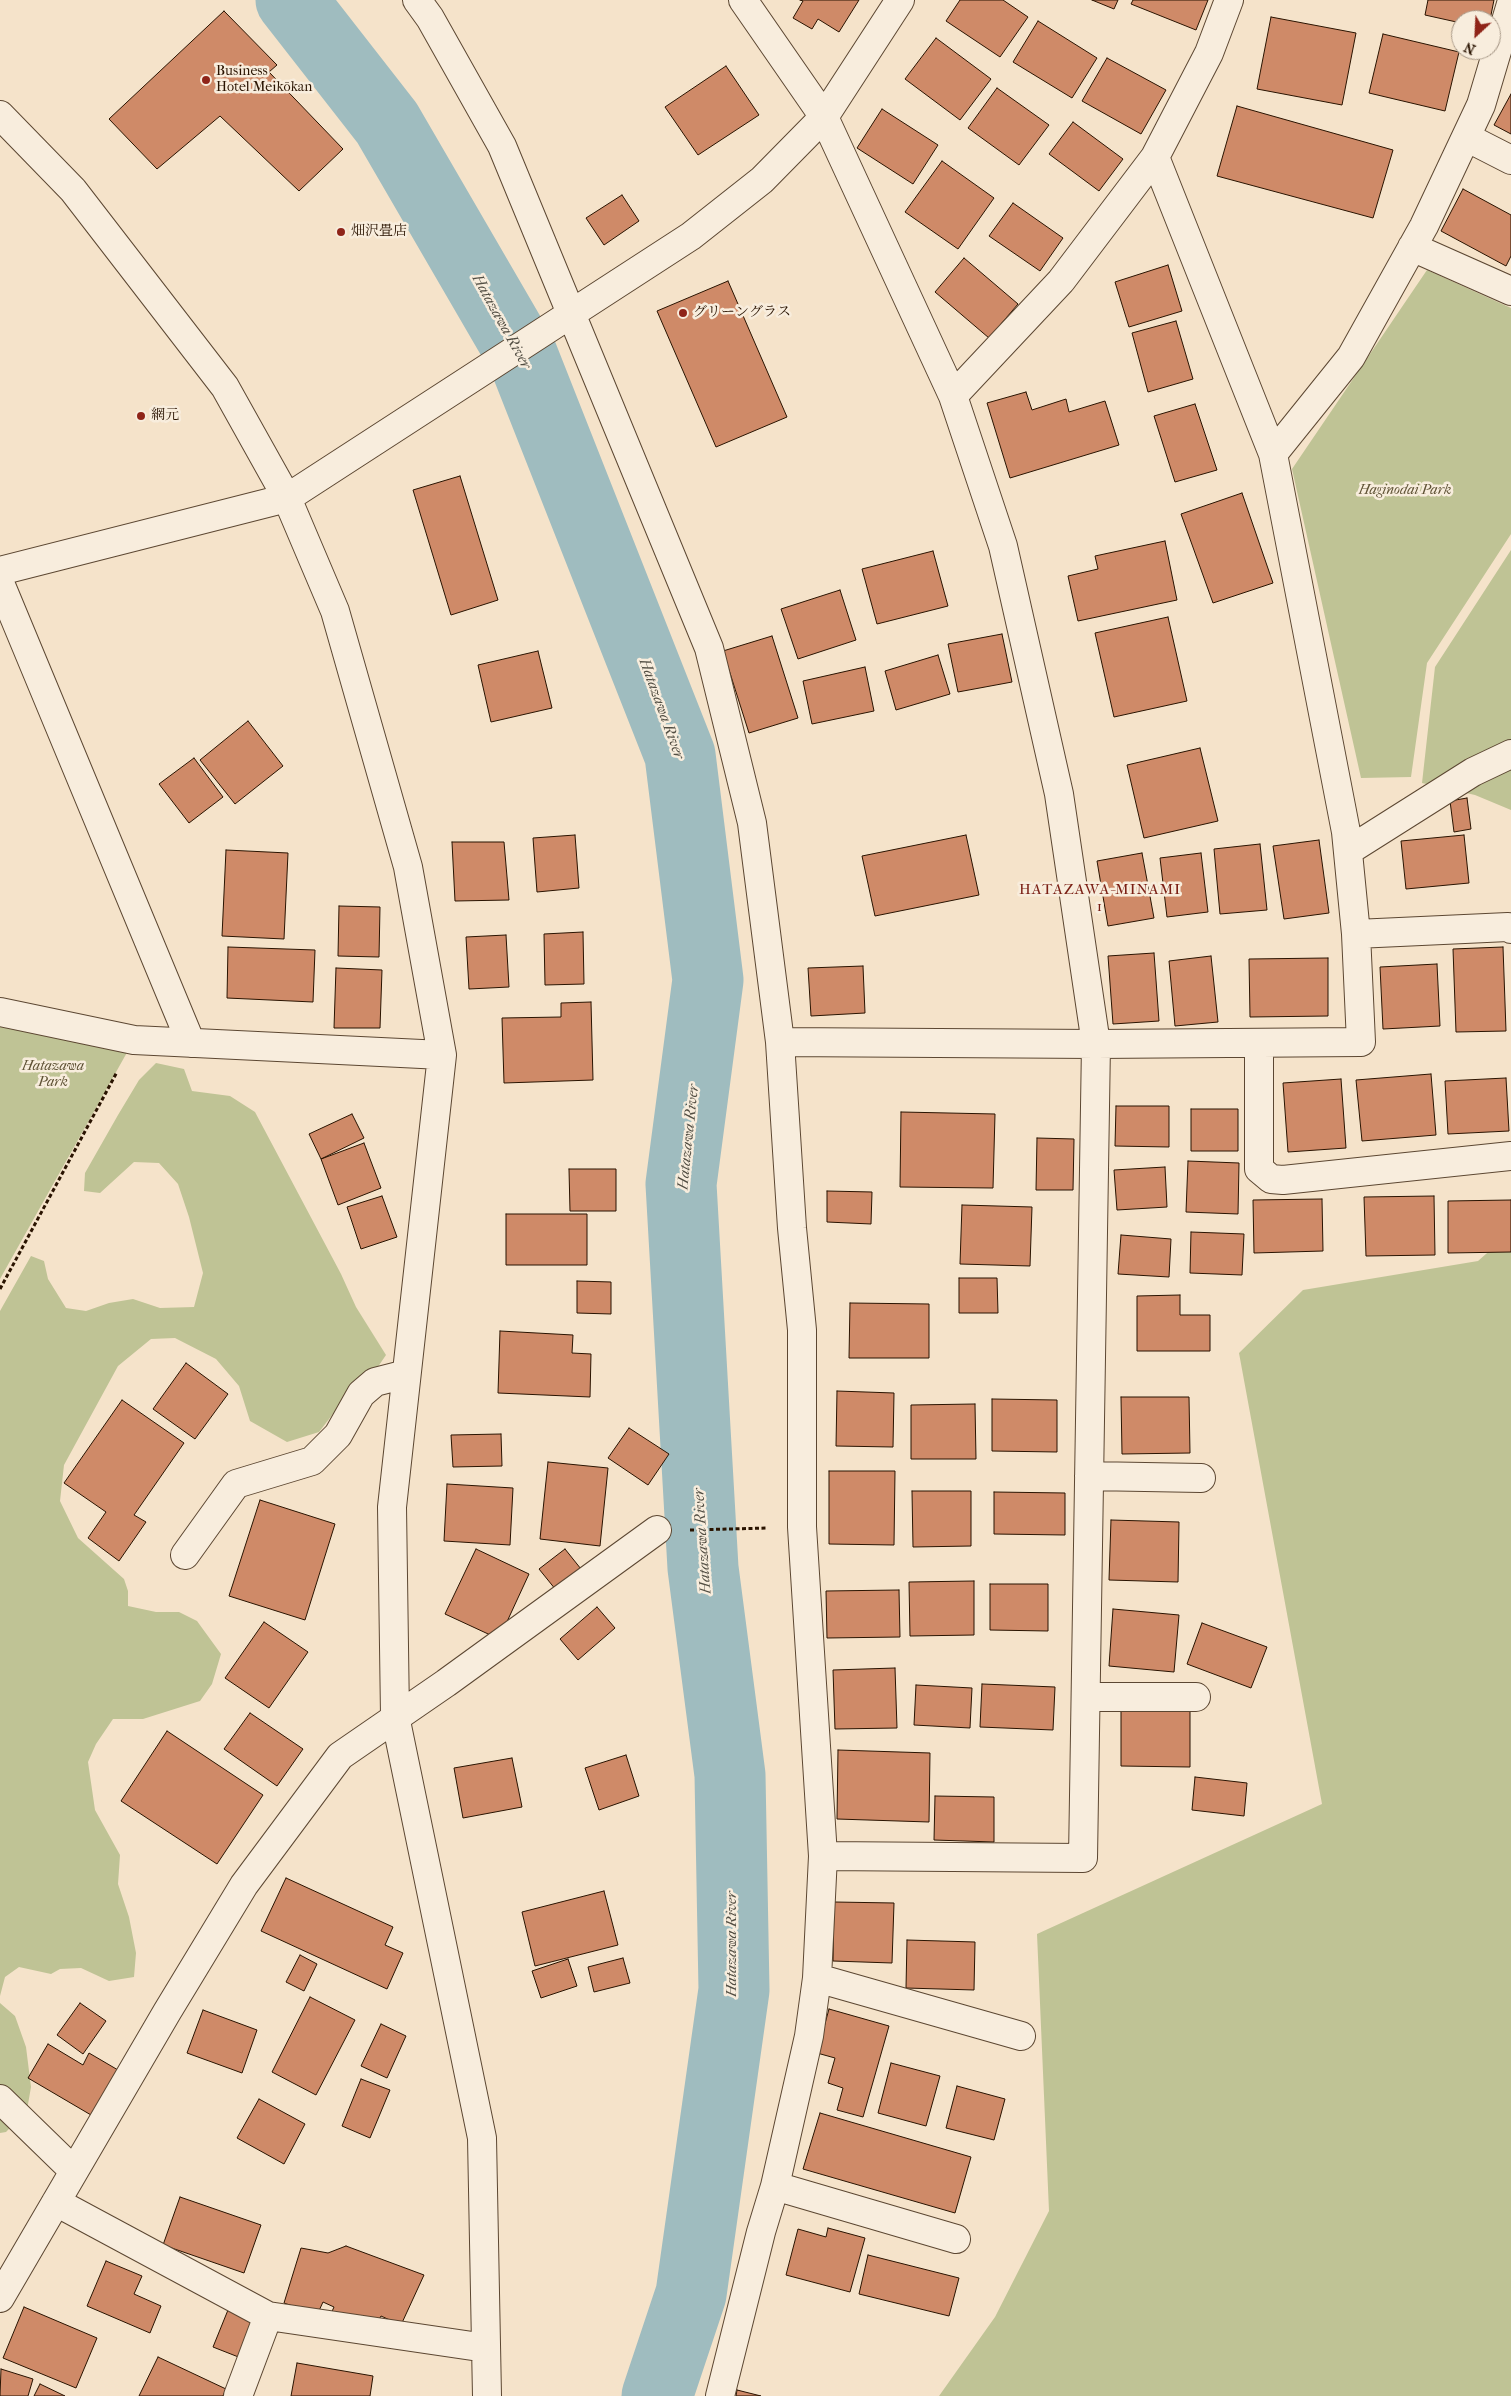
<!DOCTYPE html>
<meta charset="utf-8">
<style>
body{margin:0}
#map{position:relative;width:1511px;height:2396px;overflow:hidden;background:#f5e3ca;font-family:"IM FELL French Canon",serif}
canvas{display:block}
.north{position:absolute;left:1451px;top:10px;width:50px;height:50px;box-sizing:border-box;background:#f8eddd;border:1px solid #a59685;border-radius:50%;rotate:205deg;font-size:14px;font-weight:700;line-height:20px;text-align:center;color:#291300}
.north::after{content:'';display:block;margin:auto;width:18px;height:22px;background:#8f2418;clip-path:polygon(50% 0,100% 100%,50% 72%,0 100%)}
</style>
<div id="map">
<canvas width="1511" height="2396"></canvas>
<div class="north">N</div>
</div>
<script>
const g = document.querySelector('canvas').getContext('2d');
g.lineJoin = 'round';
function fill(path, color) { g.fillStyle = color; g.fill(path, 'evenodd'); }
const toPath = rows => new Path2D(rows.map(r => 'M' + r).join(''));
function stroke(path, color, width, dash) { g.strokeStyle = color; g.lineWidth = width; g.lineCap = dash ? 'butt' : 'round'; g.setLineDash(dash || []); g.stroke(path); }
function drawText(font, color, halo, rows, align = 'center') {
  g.font = font + ' "IM FELL French Canon","Noto Serif JP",serif'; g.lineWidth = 5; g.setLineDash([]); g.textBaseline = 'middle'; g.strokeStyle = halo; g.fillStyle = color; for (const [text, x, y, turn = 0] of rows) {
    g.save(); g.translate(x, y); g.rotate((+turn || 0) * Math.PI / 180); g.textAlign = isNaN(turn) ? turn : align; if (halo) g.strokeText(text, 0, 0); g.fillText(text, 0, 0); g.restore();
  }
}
const green = toPath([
 [1427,270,1511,308,1511,534,1427,663,1411,777,1361,778,1292,469],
 [1511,550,1511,810,1475,795,1422,783,1435,667],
 [0,1007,134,1040,0,1279],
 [156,1063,184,1069,192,1091,230,1096,255,1112,341,1274,356,1307,386,1355,371,1377,346,1397,319,1432,287,1442,250,1421,239,1386,216,1359,175,1338,151,1339,118,1366,64,1465,60,1501,78,1538,124,1579,128,1591,128,1606,156,1612,179,1612,197,1621,221,1654,212,1684,200,1701,143,1719,113,1719,96,1744,88,1762,95,1810,120,1855,118,1884,129,1917,136,1953,134,1977,109,1981,81,1968,60,1969,51,1974,19,1967,5,1977,0,1996,0,1311,31,1256,44,1261,48,1279,66,1308,86,1311,109,1303,133,1299,160,1308,194,1307,203,1273,189,1217,178,1184,159,1163,134,1162,100,1193,84,1191,85,1173,118,1115,139,1080],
 [1511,1232,1511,2396,939,2396,995,2317,1049,2211,1037,1934,1322,1804,1239,1353,1303,1290,1478,1261],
 [0,2003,15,2016,26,2047,31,2087,27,2110,6,2132,0,2133]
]);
const river = toPath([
 [291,0,387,123,523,357,680,755,708,980,681,1184,703,1568,730,1775,734,1990,691,2294,657,2396]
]);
const building = toPath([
 [800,0,859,0,839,32,818,19,812,29,793,18,803,1,800,0],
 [960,0,1003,0,1028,17,1000,57,946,21,960,0],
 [1092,0,1118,0,1114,9,1092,0],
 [1133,0,1208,0,1196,30,1131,4,1133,0],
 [1428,0,1494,0,1490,20,1461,20,1461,23,1425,15,1428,0],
 [224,11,277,65,269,72,343,149,299,191,220,116,157,169,109,119,224,11],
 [1271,17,1356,33,1342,105,1257,89,1271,17],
 [1038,21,1097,58,1072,98,1013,62,1038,21],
 [1383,34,1459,52,1445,111,1369,93,1383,34],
 [936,38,991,79,960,120,905,79,936,38],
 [1107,58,1166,90,1141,134,1082,101,1107,58],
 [726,66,759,115,698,155,665,107,726,66],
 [997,88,1049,125,1019,165,968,128,997,88],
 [1511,94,1511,134,1494,125,1511,94],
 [1237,106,1393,150,1373,218,1217,176,1237,106],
 [882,109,938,145,913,184,857,148,882,109],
 [1073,122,1123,159,1099,191,1049,154,1073,122],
 [942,161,994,198,958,249,905,212,942,161],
 [1463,189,1511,215,1511,256,1506,266,1441,231,1463,189],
 [622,195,639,221,604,245,586,218,622,195],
 [1013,203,1063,238,1040,271,989,236,1013,203],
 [964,258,1018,304,989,338,935,292,964,258],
 [1168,265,1182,311,1129,327,1115,282,1168,265],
 [728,281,787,417,716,447,657,311,728,281],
 [1176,321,1193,379,1148,392,1132,333,1176,321],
 [1026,392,1032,410,1066,399,1069,412,1105,401,1119,445,1010,478,987,403,1026,392],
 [1195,404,1217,470,1175,482,1154,416,1195,404],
 [460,476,498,600,451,615,413,490,460,476],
 [1242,493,1273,583,1213,603,1181,514,1242,493],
 [1165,541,1177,600,1078,621,1068,576,1098,569,1095,556,1165,541],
 [933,551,948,606,877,624,862,569,933,551],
 [840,590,856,640,798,659,781,609,840,590],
 [1168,617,1187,701,1114,717,1095,633,1168,617],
 [1002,634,1012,682,958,692,948,644,1002,634],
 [772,636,798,718,749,733,723,651,772,636],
 [538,651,552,708,491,722,478,665,538,651],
 [938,655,950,694,896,710,885,671,938,655],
 [865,667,874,711,812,724,803,681,865,667],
 [248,721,283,766,235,804,200,760,248,721],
 [1200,748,1218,821,1144,838,1127,765,1200,748],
 [194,758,223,797,189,823,159,784,194,758],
 [1467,798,1471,829,1454,832,1450,801,1467,798],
 [575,835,579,888,537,892,533,838,575,835],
 [966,835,979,895,875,916,862,856,966,835],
 [1464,835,1469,883,1406,889,1401,841,1464,835],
 [1319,840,1329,913,1284,919,1273,846,1319,840],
 [452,842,504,842,509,900,455,901,452,842],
 [1260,844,1267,910,1220,914,1214,849,1260,844],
 [226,850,288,853,284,939,222,936,226,850],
 [1142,853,1154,918,1108,926,1097,861,1142,853],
 [1201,853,1208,912,1167,917,1160,858,1201,853],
 [339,906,380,907,379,957,338,956,339,906],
 [583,932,584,984,545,985,544,934,583,932],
 [506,935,509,987,469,989,466,937,506,935],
 [228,947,315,950,313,1002,227,998,228,947],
 [1503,947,1506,1031,1456,1032,1453,949,1503,947],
 [1154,953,1159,1021,1113,1024,1108,956,1154,953],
 [1211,956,1218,1022,1175,1026,1169,961,1211,956],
 [1328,958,1328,1016,1250,1017,1249,959,1328,958],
 [1437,964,1440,1026,1383,1029,1380,967,1437,964],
 [863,966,865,1013,811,1016,808,968,863,966],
 [336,968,382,970,380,1028,334,1028,336,968],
 [591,1002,593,1080,504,1083,502,1018,561,1017,561,1003,591,1002],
 [1431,1074,1436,1135,1362,1141,1356,1080,1431,1074],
 [1506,1078,1509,1131,1448,1134,1445,1081,1506,1078],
 [1341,1079,1346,1148,1288,1152,1283,1083,1341,1079],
 [1116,1106,1169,1106,1169,1147,1115,1146,1116,1106],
 [1191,1109,1238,1109,1238,1151,1191,1151,1191,1109],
 [901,1112,995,1114,993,1188,900,1187,901,1112],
 [352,1114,364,1138,321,1159,309,1134,352,1114],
 [1037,1138,1074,1139,1073,1190,1036,1190,1037,1138],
 [364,1143,381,1188,338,1205,321,1159,364,1143],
 [1188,1161,1239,1163,1238,1214,1186,1212,1188,1161],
 [1165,1167,1167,1207,1117,1210,1114,1170,1165,1167],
 [569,1169,616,1169,616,1211,570,1211,569,1169],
 [827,1191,872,1192,871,1224,827,1222,827,1191],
 [382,1196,397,1237,361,1249,347,1207,382,1196],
 [1434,1196,1435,1255,1366,1256,1364,1197,1434,1196],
 [1322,1199,1323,1251,1254,1253,1253,1200,1322,1199],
 [1511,1200,1511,1252,1448,1253,1448,1201,1511,1200],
 [962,1205,1032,1207,1030,1266,960,1264,962,1205],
 [506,1214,587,1214,587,1265,506,1265,506,1214],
 [1191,1232,1244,1234,1242,1275,1190,1273,1191,1232],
 [1121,1235,1171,1239,1169,1277,1118,1274,1121,1235],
 [959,1278,997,1278,998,1313,959,1313,959,1278],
 [577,1281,611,1282,611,1314,577,1313,577,1281],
 [1180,1295,1180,1315,1210,1315,1210,1351,1137,1351,1137,1296,1180,1295],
 [850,1303,929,1304,929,1358,849,1358,850,1303],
 [500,1331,573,1335,572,1353,591,1354,590,1397,498,1393,500,1331],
 [186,1363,228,1394,195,1439,153,1409,186,1363],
 [837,1391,894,1393,893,1447,836,1446,837,1391],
 [1121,1397,1189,1397,1190,1453,1122,1454,1121,1397],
 [992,1399,1057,1400,1057,1452,992,1451,992,1399],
 [122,1400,184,1443,134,1515,146,1522,119,1561,88,1538,106,1512,64,1483,122,1400],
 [975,1404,976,1459,911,1459,911,1405,975,1404],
 [629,1428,669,1454,648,1485,608,1458,629,1428],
 [501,1434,502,1466,453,1467,451,1435,501,1434],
 [548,1462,608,1468,600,1546,540,1539,548,1462],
 [829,1471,895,1471,894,1545,829,1544,829,1471],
 [447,1484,513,1488,510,1545,444,1541,447,1484],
 [912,1491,971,1491,971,1546,913,1547,912,1491],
 [994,1492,1065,1493,1065,1535,994,1534,994,1492],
 [260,1500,335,1524,305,1620,229,1596,260,1500],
 [1111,1520,1179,1522,1178,1582,1109,1580,1111,1520],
 [476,1549,529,1574,499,1639,445,1614,476,1549],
 [565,1549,581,1569,556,1590,539,1569,565,1549],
 [974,1581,974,1635,910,1636,909,1582,974,1581],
 [990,1584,1048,1584,1048,1631,990,1630,990,1584],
 [899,1590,900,1637,827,1638,826,1591,899,1590],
 [597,1607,615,1628,578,1660,560,1639,597,1607],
 [1113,1609,1179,1615,1174,1672,1109,1666,1113,1609],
 [264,1622,308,1652,269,1708,225,1678,264,1622],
 [1202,1623,1267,1647,1251,1688,1187,1664,1202,1623],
 [895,1668,897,1728,835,1729,833,1670,895,1668],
 [982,1684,1055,1687,1053,1730,980,1727,982,1684],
 [916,1685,972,1688,970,1728,914,1725,916,1685],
 [1121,1708,1190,1709,1190,1767,1121,1766,1121,1708],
 [250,1713,303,1749,277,1786,224,1749,250,1713],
 [167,1731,263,1795,217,1864,121,1801,167,1731],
 [838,1750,930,1753,929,1822,837,1819,838,1750],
 [626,1755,639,1796,599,1810,585,1768,626,1755],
 [512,1758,522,1807,463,1818,454,1768,512,1758],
 [1195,1777,1247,1783,1244,1816,1192,1810,1195,1777],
 [935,1796,994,1797,994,1842,934,1840,935,1796],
 [286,1878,393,1927,385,1945,403,1953,387,1989,261,1931,286,1878],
 [604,1891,618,1945,535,1966,522,1912,604,1891],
 [834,1902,894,1903,892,1963,833,1961,834,1902],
 [907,1940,975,1942,974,1990,906,1988,907,1940],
 [300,1955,317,1964,304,1991,286,1982,300,1955],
 [623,1958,630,1983,594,1992,588,1967,623,1958],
 [568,1959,577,1986,541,1998,532,1971,568,1959],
 [310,1997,355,2020,316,2095,272,2072,310,1997],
 [80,2003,106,2021,83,2054,57,2035,80,2003],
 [829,2009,889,2026,863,2117,837,2110,843,2088,828,2083,835,2058,817,2053,829,2009],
 [203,2010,257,2030,242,2073,187,2053,203,2010],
 [381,2024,406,2036,387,2078,361,2066,381,2024],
 [48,2044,83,2065,89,2053,118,2070,91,2115,28,2078,48,2044],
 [891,2063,940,2076,926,2126,878,2113,891,2063],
 [361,2079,390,2090,370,2138,342,2126,361,2079],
 [957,2086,1005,2099,994,2140,946,2128,957,2086],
 [259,2099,305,2124,284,2164,237,2138,259,2099],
 [820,2113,971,2157,955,2213,803,2169,820,2113],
 [180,2197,261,2225,244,2273,163,2245,180,2197],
 [828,2228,865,2238,850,2292,786,2275,798,2229,826,2237,828,2228],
 [346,2246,424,2275,401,2325,381,2316,377,2323,329,2318,334,2307,323,2302,317,2315,284,2303,301,2248,328,2253,346,2246],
 [868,2255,959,2278,949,2316,859,2294,868,2255],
 [106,2261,142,2276,134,2294,161,2306,150,2333,87,2306,106,2261],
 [24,2307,97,2338,76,2388,3,2358,24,2307],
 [228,2310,256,2321,241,2358,213,2347,228,2310],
 [158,2357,226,2389,223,2396,139,2396,158,2357],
 [297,2363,373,2376,370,2396,291,2396,297,2363],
 [1,2369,33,2379,28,2396,0,2396,1,2369],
 [40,2384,65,2396,34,2396,40,2384],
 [737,2390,761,2396,736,2396,737,2390]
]);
const path = toPath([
 [0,1289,117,1072],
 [690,1530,767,1528]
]);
const minor = toPath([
 [417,0,430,18,502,146,709,648,752,823,780,1042,792,1228,802,1330,802,1527,823,1856,817,1978,809,2036,775,2186,761,2232,720,2396],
 [743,0,824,117,953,396,1003,546,1059,794,1096,1044,1083,1858,823,1856],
 [0,115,73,190,225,387,287,498,335,611,408,867,442,1055,392,1507,395,1716,482,2138,487,2396],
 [1466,137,1511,160],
 [1412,247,1511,291],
 [953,396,1061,281,1155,157,1209,53,1229,0],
 [1273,454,1351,357,1424,226,1481,105,1511,4],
 [0,571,287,498,691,236,762,180,824,117,900,0],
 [0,583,191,1043],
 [1348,851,1473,772,1511,754],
 [1356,934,1508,927,1511,929],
 [0,1012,134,1040,442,1055],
 [780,1042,1096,1044,1361,1042,1356,934,1346,832,1273,454,1155,157],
 [1259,1043,1259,1169,1271,1179,1283,1180,1511,1156],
 [1089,1476,1201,1478],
 [185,1555,236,1484,312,1461,338,1435,361,1394,375,1382,406,1374],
 [1086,1697,1196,1697],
 [817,1978,1021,2036],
 [0,2099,74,2171],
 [775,2186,956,2239],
 [56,2202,268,2316,486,2348],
 [0,2298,167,2012,244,1885,340,1756,446,1683,657,1530],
 [238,2396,268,2316]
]);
const markers = [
 [206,80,5,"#8f2418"],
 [341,232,5,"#8f2418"],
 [683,313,5,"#8f2418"],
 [141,416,5,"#8f2418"]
];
const poiNames = [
 ["Business",216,72],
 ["Hotel Meikōkan",216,88],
 ["畑沢畳店",351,232],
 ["グリーングラス",693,313],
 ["網元",151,416]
];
const parkNames = [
 ["Haginodai Park",1405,491],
 ["Hatazawa",53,1067],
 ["Park",53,1083]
];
const waterNames = [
 ["Hatazawa River",501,322,61],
 ["Hatazawa River",661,709,70],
 ["Hatazawa River",689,1137,-84],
 ["Hatazawa River",703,1541,-94],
 ["Hatazawa River",732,1944,-90]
];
const neighbourhoodNames = [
 ["HATAZAWA-MINAMI",1100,890],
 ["1",1100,907]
];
fill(green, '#bfc395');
stroke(river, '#9fbcbf', 71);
fill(building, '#cf8a68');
stroke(building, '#291300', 1);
stroke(minor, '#5c4732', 30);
stroke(path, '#291300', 3, [4, 2.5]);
stroke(minor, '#f8eddd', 28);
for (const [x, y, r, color] of markers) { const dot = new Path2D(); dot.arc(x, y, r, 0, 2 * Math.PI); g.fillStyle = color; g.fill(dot); stroke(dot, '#f8eddd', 2); }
drawText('14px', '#291300', '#f8eddd', poiNames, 'left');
drawText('italic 14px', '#5e5134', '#f8eddd', parkNames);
drawText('italic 15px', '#524e43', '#f8eddd', waterNames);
g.letterSpacing = '1px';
drawText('15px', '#7a1f14', '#f8eddd', neighbourhoodNames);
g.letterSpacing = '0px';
</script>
